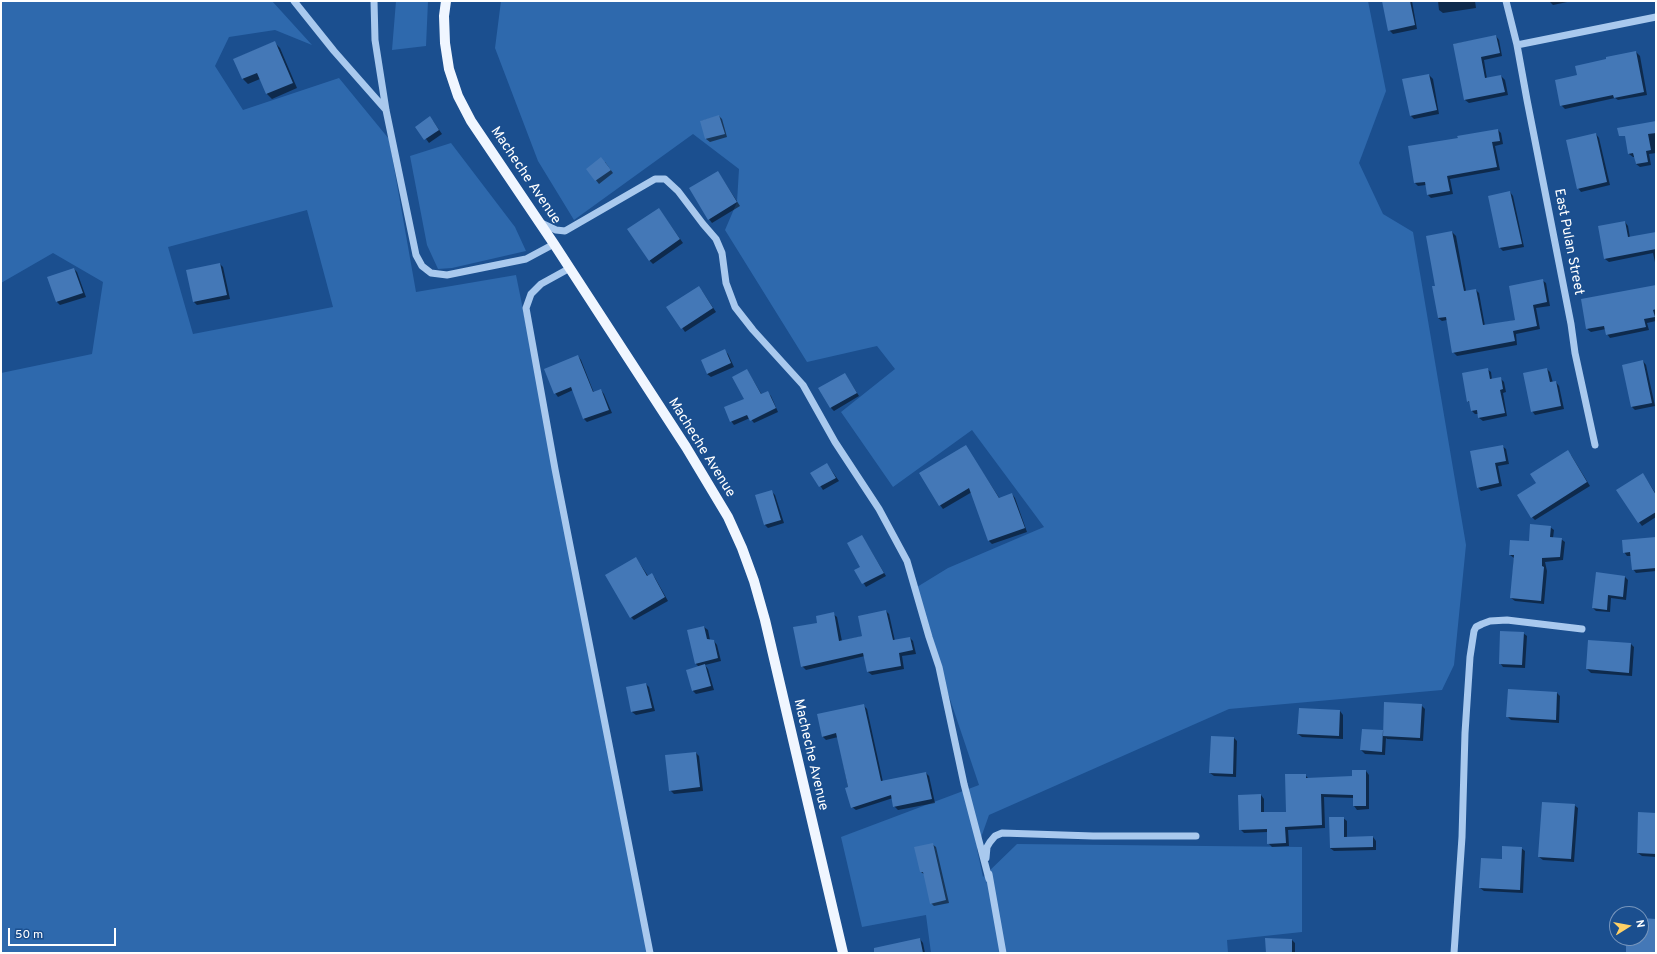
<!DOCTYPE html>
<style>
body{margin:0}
#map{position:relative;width:1657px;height:954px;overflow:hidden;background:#1b4f8f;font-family:Overpass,sans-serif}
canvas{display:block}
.frame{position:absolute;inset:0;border:2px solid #fff;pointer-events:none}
.north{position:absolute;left:1609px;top:906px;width:40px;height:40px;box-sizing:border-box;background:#1b4f8f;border:1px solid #7695bc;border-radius:50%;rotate:79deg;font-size:11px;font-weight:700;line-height:16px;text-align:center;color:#fff}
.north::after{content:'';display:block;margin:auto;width:14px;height:18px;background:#ffd166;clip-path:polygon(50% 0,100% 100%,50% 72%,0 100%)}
.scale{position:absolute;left:8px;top:928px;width:108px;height:18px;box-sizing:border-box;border:2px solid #fff;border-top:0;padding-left:5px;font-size:12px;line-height:14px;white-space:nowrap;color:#fff;-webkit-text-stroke:3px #1b4f8f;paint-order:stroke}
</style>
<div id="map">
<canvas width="1657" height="954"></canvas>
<div class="frame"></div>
<div class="north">N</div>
<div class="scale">50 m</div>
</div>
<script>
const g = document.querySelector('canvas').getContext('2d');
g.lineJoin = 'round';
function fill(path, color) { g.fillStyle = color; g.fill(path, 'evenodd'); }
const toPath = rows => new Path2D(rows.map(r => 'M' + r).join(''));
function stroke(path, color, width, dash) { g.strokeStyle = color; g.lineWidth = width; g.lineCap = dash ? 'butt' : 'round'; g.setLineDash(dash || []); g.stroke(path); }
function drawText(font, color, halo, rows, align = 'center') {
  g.font = font + ' Overpass,sans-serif'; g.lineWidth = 3; g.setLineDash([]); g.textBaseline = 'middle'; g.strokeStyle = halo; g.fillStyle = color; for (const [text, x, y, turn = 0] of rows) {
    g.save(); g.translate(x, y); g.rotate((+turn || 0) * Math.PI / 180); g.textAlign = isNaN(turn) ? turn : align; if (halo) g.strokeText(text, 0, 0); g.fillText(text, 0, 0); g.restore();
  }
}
const green = toPath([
 [1,1,272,1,312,45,275,30,229,37,215,66,243,110,339,78,389,139,416,292,516,275,584,610,650,953,1,953,1,373,92,354,103,282,53,253,1,283],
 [307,210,333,307,193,334,168,247],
 [396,1,428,1,426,46,392,50],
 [501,1,1368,1,1386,91,1359,163,1383,214,1413,232,1466,545,1454,665,1442,690,1229,709,989,815,977,849,983,877,1017,844,1302,847,1302,932,1227,940,1228,953,931,953,926,915,862,927,841,837,979,785,929,637,917,587,948,568,1044,527,972,430,893,487,841,412,895,369,877,346,807,362,725,230,737,202,739,169,693,134,574,220,538,161,495,48],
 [451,143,515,227,526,251,452,268,438,269,427,245,410,156]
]);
const shadow = toPath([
 [1383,1,1412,1,1417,29,1393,34,1389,30],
 [1438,1,1475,1,1476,8,1443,13,1439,10],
 [1549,1,1572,1,1553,5],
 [1496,36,1499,40,1502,56,1484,60,1487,79,1501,76,1505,80,1508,95,1469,103,1465,100,1454,44],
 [274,42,280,48,297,88,272,99,267,94,260,79,248,84,243,79,234,59],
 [1636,52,1640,56,1647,95,1618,100,1615,98,1565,109,1561,105,1579,76],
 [1429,75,1433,79,1439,114,1414,119,1410,115],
 [719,116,722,119,727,137,710,142,706,139,701,121],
 [433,121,442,134,429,143,417,127],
 [1656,122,1656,153,1649,154,1651,165,1640,167,1636,164,1635,157,1633,157,1629,154,1625,128],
 [1498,130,1501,133,1503,144,1495,146,1500,170,1450,179,1453,194,1431,198,1428,195,1426,185,1418,186,1415,183,1409,147,1459,139],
 [1596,134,1599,138,1610,185,1581,192,1578,188],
 [605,162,613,173,599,184,587,169],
 [718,172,740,206,712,223,709,219],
 [1510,192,1513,196,1524,247,1503,251,1500,248],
 [659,209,683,243,653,264,649,260],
 [1625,222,1628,226,1630,238,1656,233,1656,267,1653,253,1609,262,1605,259],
 [1452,232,1456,236,1466,291,1476,290,1479,293,1485,326,1516,320,1542,280,1546,283,1550,306,1536,308,1540,329,1516,334,1517,345,1457,356,1453,352,1447,320,1442,321,1438,318,1436,286],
 [220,264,223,267,230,299,197,305,194,302],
 [74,269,77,272,86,297,60,305,57,302,49,278],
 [1656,286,1656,321,1647,323,1649,330,1610,338,1607,334,1606,329,1591,332,1587,329],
 [702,291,716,312,685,332,668,307],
 [725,351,728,354,734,367,711,377,707,374],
 [578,356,581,360,594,393,601,390,604,394,612,413,587,422,584,419,573,390,558,397,555,393],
 [1643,361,1646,365,1655,406,1635,410,1632,407],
 [1487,369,1491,372,1492,380,1500,378,1504,382,1506,392,1503,393,1507,416,1483,421,1479,418,1478,414,1475,414,1472,411,1471,404,1468,401],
 [1547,369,1550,372,1553,383,1556,382,1559,386,1564,409,1535,415,1532,411],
 [747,370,762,395,767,392,771,396,778,412,754,423,750,418,734,425,731,421,745,399],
 [845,374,859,396,834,411,831,408],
 [1502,446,1506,449,1509,464,1498,466,1502,486,1481,491,1478,487],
 [966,447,1000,499,1012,494,1015,498,1027,532,992,544,989,541,972,492,943,509,940,505],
 [1571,455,1590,486,1535,520,1532,517,1537,484],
 [827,464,839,481,823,490,812,473],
 [1643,474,1656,494,1656,517,1642,526,1639,522],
 [771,491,775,495,784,523,768,528,765,525],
 [1550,527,1554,530,1553,538,1561,539,1565,542,1563,560,1545,562,1547,571,1544,604,1515,601,1511,598,1514,558,1510,555,1530,542],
 [862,536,886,576,866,587,856,570,862,567],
 [1656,539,1656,571,1636,573,1633,569,1632,556,1627,556,1624,552],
 [636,558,648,576,651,574,655,578,668,601,634,620,631,617],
 [1625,577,1628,580,1626,600,1611,598,1610,612,1596,611,1593,608],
 [886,611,889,614,895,641,910,638,913,641,916,654,902,656,904,669,872,675,868,672,865,656,806,670,802,666,818,623,833,614,837,617,842,641,863,636],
 [704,627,708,630,710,640,714,641,717,645,721,661,705,665,708,669,714,690,696,694,693,691,687,670,699,667,695,663],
 [1523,633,1527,636,1525,668,1503,667,1500,663],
 [1631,644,1634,647,1632,676,1591,673,1587,669],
 [646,684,649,687,655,711,636,715,632,712,627,688],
 [1557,693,1560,696,1559,723,1511,720,1507,716],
 [863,705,867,709,883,782,926,773,929,776,935,803,898,810,894,806,893,798,856,810,852,807,838,737,826,740,822,736],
 [1421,705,1425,709,1423,741,1387,739,1386,738,1385,755,1365,754,1361,750,1363,730,1384,731],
 [1300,709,1340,711,1343,715,1343,739,1302,737,1298,734],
 [1234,738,1237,741,1236,777,1214,776,1210,773],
 [696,753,699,756,703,791,674,794,670,790],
 [1366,771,1369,775,1369,809,1357,810,1354,806,1354,798,1324,797,1325,828,1288,830,1289,846,1272,847,1268,843,1268,832,1244,833,1240,829,1261,795,1264,799,1264,813,1287,813,1305,775,1309,779,1353,777],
 [1574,805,1578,808,1574,862,1543,860,1539,857],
 [1656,814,1656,857,1642,856,1638,853],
 [1343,818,1347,821,1347,838,1373,837,1376,841,1376,850,1334,851,1330,848],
 [932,844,936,847,949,903,934,906,931,903,925,875,921,872],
 [1521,848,1525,851,1523,893,1484,891,1480,888,1502,860],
 [1641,919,1656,920,1656,953,1628,953,1627,951,1627,938,1641,938],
 [920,939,923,943,925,953,896,953],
 [1292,940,1295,943,1295,953,1267,953]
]);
const building = toPath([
 [1382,1,1410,1,1415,25,1388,31],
 [1496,35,1500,53,1481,57,1485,78,1501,75,1505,92,1464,100,1453,44],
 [275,41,293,83,266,94,257,73,242,79,233,59],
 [1636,51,1644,92,1614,98,1613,95,1560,106,1555,80,1577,75,1575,66,1606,59,1606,57],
 [1429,74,1437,110,1410,116,1402,79],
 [719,115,725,134,705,139,700,121],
 [430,116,439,130,424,140,415,127],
 [1656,121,1656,133,1648,134,1651,150,1646,151,1648,162,1636,164,1633,153,1628,154,1625,136,1619,136,1617,128],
 [1498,129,1500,141,1492,142,1497,167,1447,176,1450,191,1427,195,1425,182,1414,183,1408,146,1458,138,1457,136],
 [1596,133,1607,182,1577,189,1566,140],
 [601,157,611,170,595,181,586,169],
 [718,171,737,202,708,220,689,188],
 [1510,191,1522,244,1499,248,1488,196],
 [659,208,680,239,649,261,627,229],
 [1625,221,1628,237,1656,232,1656,249,1604,259,1598,226],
 [1452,231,1464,291,1476,289,1483,325,1515,320,1509,286,1543,279,1547,302,1533,305,1537,326,1513,331,1515,341,1452,353,1446,317,1438,318,1432,286,1435,286,1426,236],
 [220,263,227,295,193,302,186,270],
 [74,268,83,293,56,302,47,277],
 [1656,285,1656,309,1653,310,1655,317,1644,319,1646,327,1606,335,1604,326,1586,329,1581,299],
 [699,286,713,308,681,329,666,307],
 [725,349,731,363,707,374,701,360],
 [578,355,593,392,601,389,609,410,583,419,571,387,554,394,544,369],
 [1643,360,1652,403,1631,407,1622,365],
 [1488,368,1490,379,1501,377,1503,389,1500,390,1505,413,1478,418,1477,410,1471,411,1469,401,1467,402,1462,373],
 [1547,368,1550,382,1556,381,1561,406,1531,412,1523,373],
 [747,369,761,394,768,391,776,408,750,421,747,415,730,422,724,407,744,399,732,377],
 [845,373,857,393,830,408,818,388],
 [966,445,999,498,1012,493,1025,528,988,541,969,488,939,506,919,473],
 [1503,445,1506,461,1495,463,1499,483,1477,488,1470,451],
 [1568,450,1587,482,1531,518,1517,495,1536,483,1530,474],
 [827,463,836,478,819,487,810,473],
 [1643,473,1656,495,1656,512,1638,523,1616,490],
 [772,490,781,520,764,525,755,495],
 [1530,524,1551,526,1550,537,1562,538,1560,557,1542,558,1542,566,1544,567,1541,601,1510,598,1514,555,1509,555,1510,540,1529,541],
 [862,535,884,573,862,584,854,570,860,567,847,543],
 [1656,537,1656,568,1632,570,1630,552,1623,553,1622,540],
 [636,557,647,576,652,573,665,597,630,618,605,575],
 [1596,572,1625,576,1623,597,1608,595,1607,610,1592,608],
 [886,610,893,640,910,637,913,650,899,653,901,666,867,672,863,653,801,667,793,627,817,623,816,616,834,612,839,641,862,636,858,616],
 [704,626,707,639,714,640,718,658,695,664,687,630],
 [1500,631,1524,632,1522,665,1499,664],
 [1588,640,1631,643,1629,673,1586,669],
 [705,664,711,686,692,691,686,670],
 [646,683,652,708,631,712,626,687],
 [1508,689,1557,692,1556,720,1506,717],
 [1384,702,1422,704,1420,738,1383,736],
 [864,704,881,781,926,772,932,799,893,807,891,795,851,808,845,788,848,787,836,733,822,737,817,714],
 [1299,708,1340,710,1339,736,1297,734],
 [1362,729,1383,730,1382,752,1360,750],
 [1211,736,1234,737,1233,774,1209,773],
 [696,752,700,787,669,791,665,755],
 [1352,770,1366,770,1366,806,1353,806,1353,795,1321,794,1322,825,1285,827,1286,843,1267,844,1267,829,1239,830,1238,795,1261,794,1261,812,1286,812,1285,774,1306,774,1306,778,1352,776],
 [1542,802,1575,804,1571,859,1538,857],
 [1638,812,1656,813,1656,854,1637,853],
 [1329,817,1344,817,1344,837,1373,836,1373,847,1330,848],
 [933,843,946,900,930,904,923,872,920,872,914,847],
 [1502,846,1522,847,1520,890,1479,888,1481,858,1502,859],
 [1641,918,1656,919,1656,953,1626,952,1626,938,1641,938],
 [920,938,923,953,874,953,874,948],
 [1265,938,1292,939,1292,953,1266,953]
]);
const minor = toPath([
 [294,1,334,51,386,110],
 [374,1,375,40,386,110,416,255,422,266,431,273,447,275,526,259,554,244],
 [1506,1,1517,45,1527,100,1571,324,1575,353,1595,445],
 [1517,45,1656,17],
 [539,222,556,230,565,231,655,179,665,179,678,191,703,224,716,239,722,253,726,283,735,307,753,330,803,385,835,442,879,509,907,561,929,637,939,667,964,784,989,879],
 [570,268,541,284,531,294,526,308,555,469,650,953],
 [986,858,987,847,990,842,995,836,1002,833,1093,836,1196,836],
 [989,874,1003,953],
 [1454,953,1462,837,1465,733,1470,657,1474,631,1476,627,1482,624,1490,621,1507,620,1582,629]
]);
const major = toPath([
 [446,1,444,16,445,43,449,69,458,96,471,121,554,244,686,447,728,517,742,548,754,581,765,620,843,953]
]);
const streetNames = [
 ["Macheche Avenue",525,176,56],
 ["East Pulan Street",1568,242,79],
 ["Macheche Avenue",701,448,58],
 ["Macheche Avenue",810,755,77]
];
fill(green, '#2e69ad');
fill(shadow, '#0007');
fill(building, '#4478b7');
stroke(minor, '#a9c9ee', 7);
stroke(major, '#f0f6ff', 10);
drawText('14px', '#fff', '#1b4f8f', streetNames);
</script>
